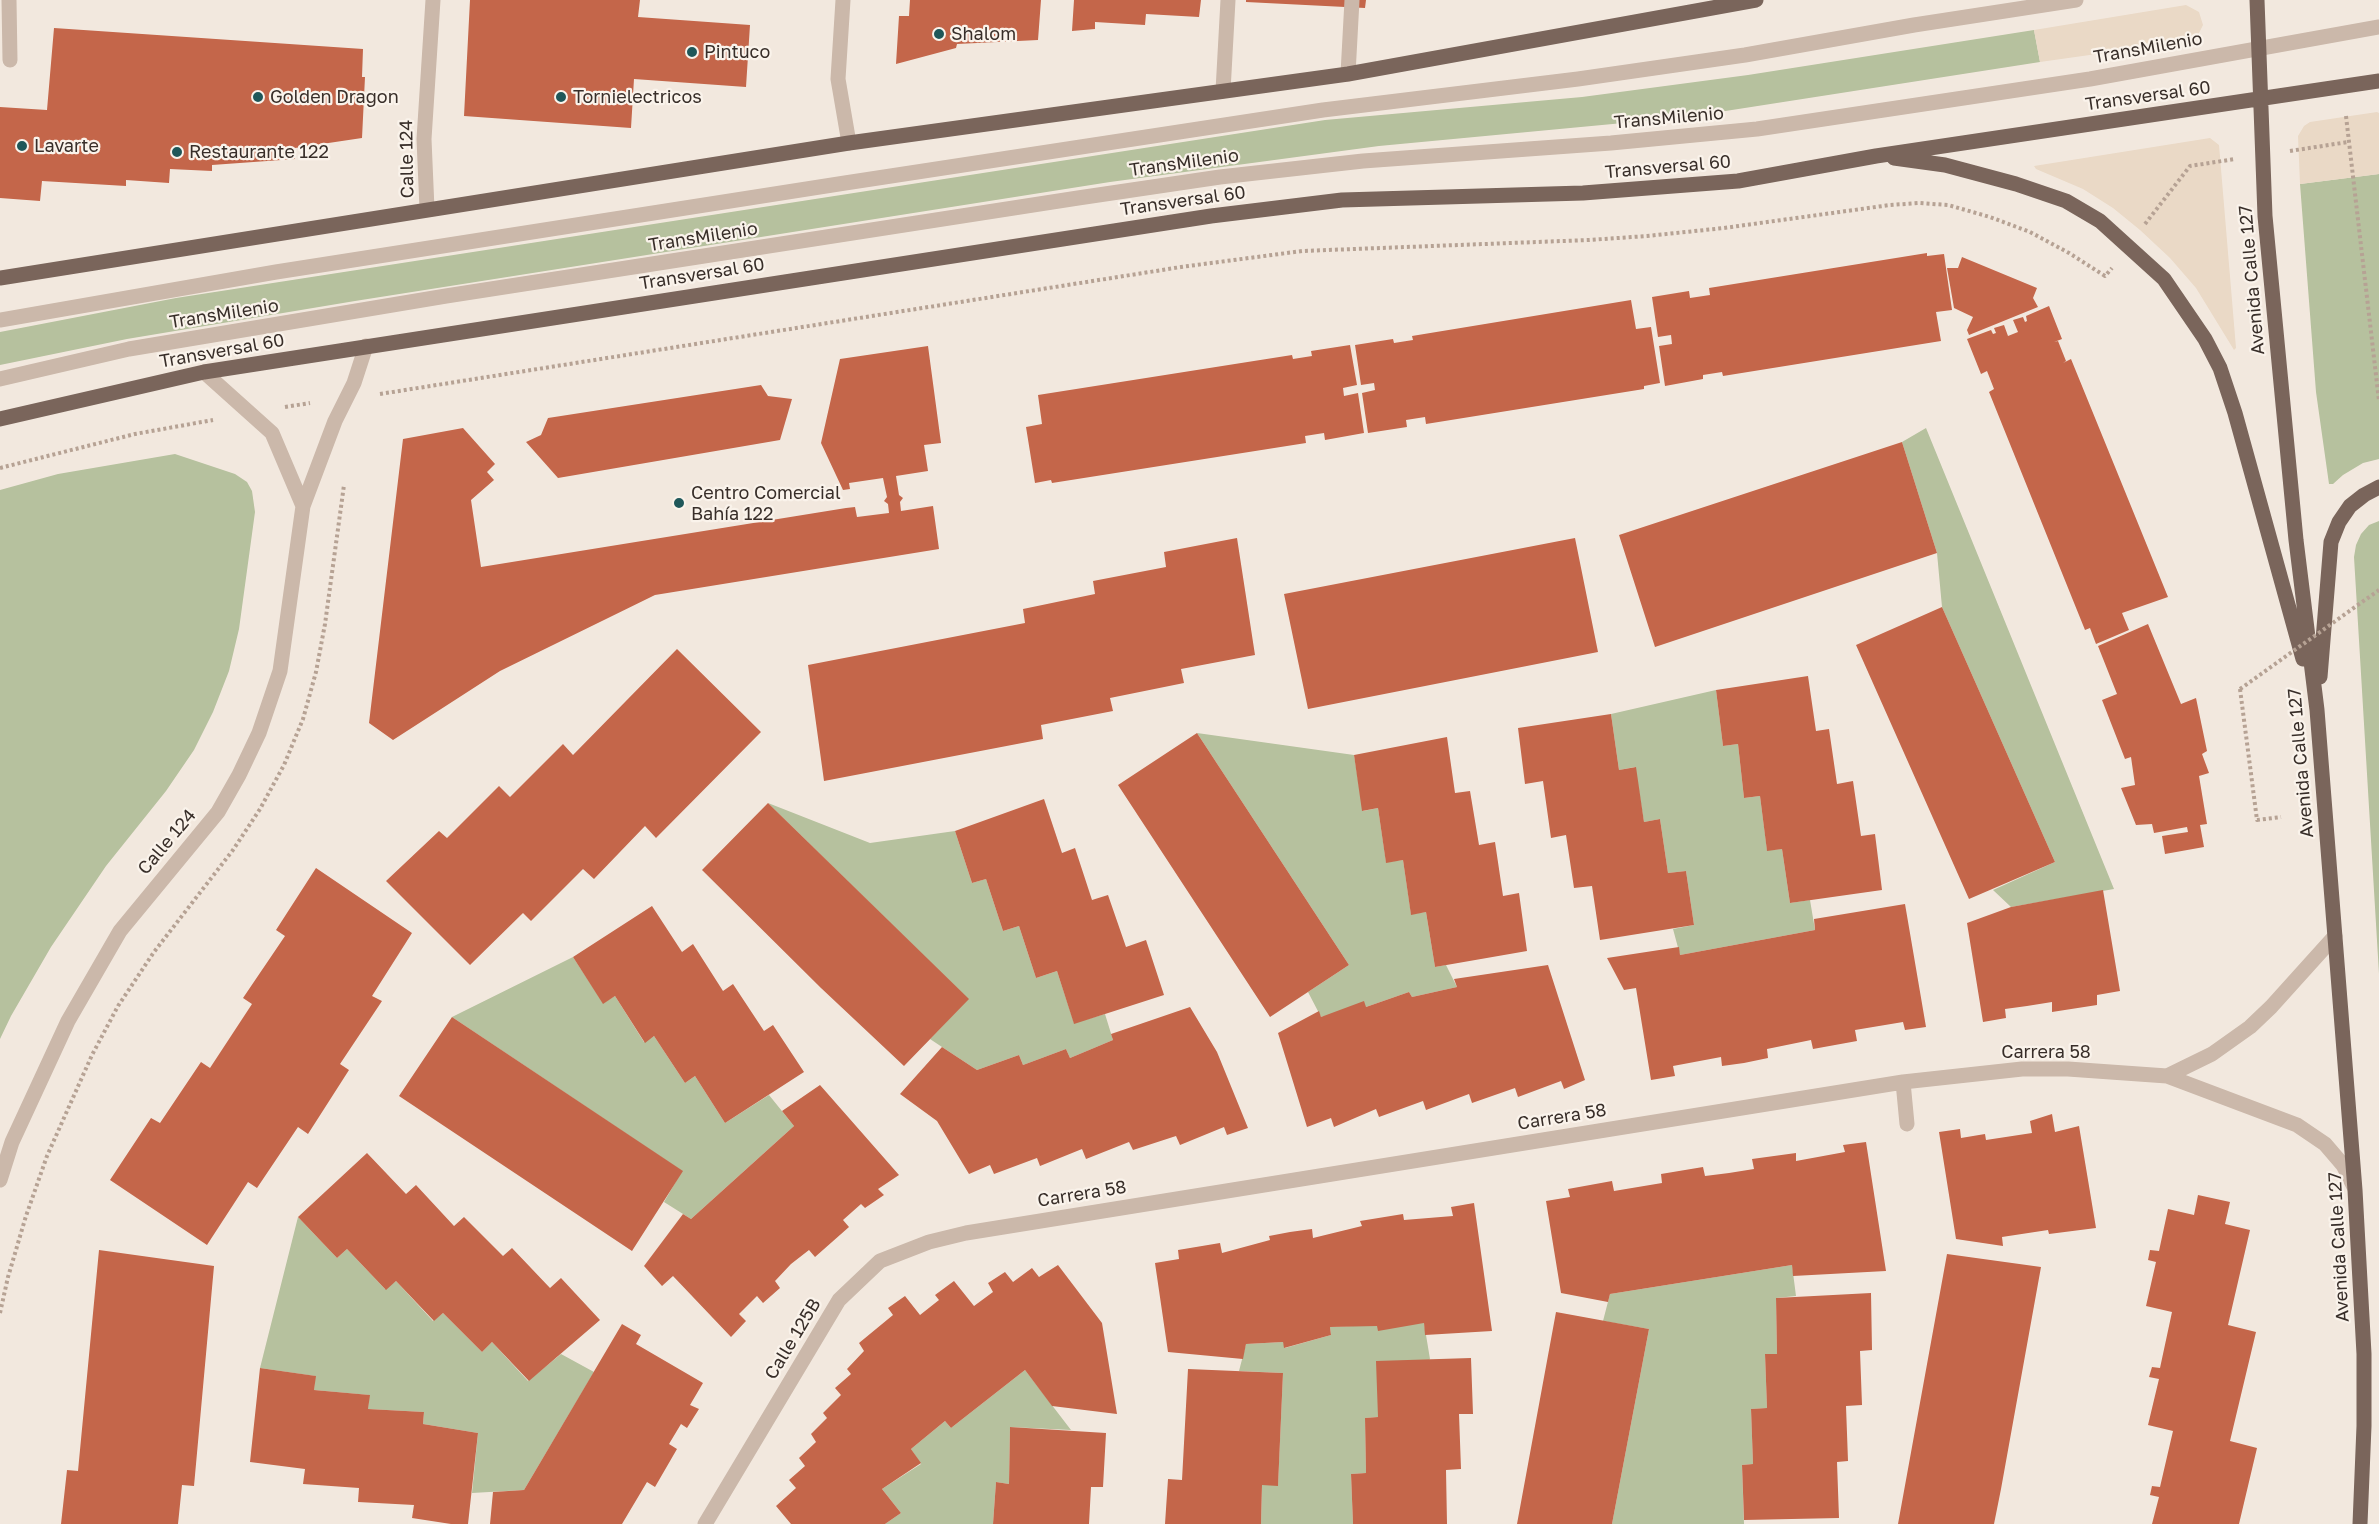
<!DOCTYPE html>
<meta charset="utf-8">
<style>
body{margin:0}
canvas{display:block;background:#f2e8de}
</style>
<canvas width="2379" height="1524"></canvas>
<script>
const g = document.querySelector('canvas').getContext('2d');
g.lineJoin = 'round';
function fill(path, color) { g.fillStyle = color; g.fill(path, 'evenodd'); }
const toPath = rows => new Path2D(rows.map(r => 'M' + r).join(''));
function stroke(path, color, width, dash) { g.strokeStyle = color; g.lineWidth = width; g.lineCap = dash ? 'butt' : 'round'; g.setLineDash(dash || []); g.stroke(path); }
function drawText(font, color, halo, rows, align = 'center') {
  g.font = font + ' "Golos Text",sans-serif'; g.lineWidth = 4.5; g.setLineDash([]); g.textBaseline = 'middle'; g.strokeStyle = halo; g.fillStyle = color; for (const [text, x, y, turn = 0] of rows) {
    g.save(); g.translate(x, y); g.rotate((+turn || 0) * Math.PI / 180); g.textAlign = isNaN(turn) ? turn : align; if (halo) g.strokeText(text, 0, 0); g.fillText(text, 0, 0); g.restore();
  }
}
const green = toPath([
 [2034,30,2040,62,1687,117,1379,146,1110,182,355,301,127,339,0,365,0,332,176,298,1325,120,1582,97,1748,75],
 [2379,174,2379,459,2363,463,2343,475,2333,484,2329,484,2316,392,2300,184],
 [1926,428,2114,889,2011,907,1993,890,2055,862,1942,607,1937,553,1902,442],
 [175,454,235,474,247,482,252,491,255,512,239,629,229,671,213,712,194,750,166,791,106,866,51,947,11,1016,0,1039,0,490,58,474],
 [2379,521,2379,974,2354,557,2356,545,2361,534,2369,525],
 [1716,690,1723,746,1738,744,1744,798,1760,796,1767,850,1782,849,1790,903,1810,900,1815,930,1680,955,1673,929,1694,925,1686,871,1668,873,1660,819,1644,822,1635,767,1619,770,1611,714],
 [1197,733,1354,755,1363,811,1378,808,1386,862,1403,860,1411,914,1426,912,1435,967,1446,965,1457,987,1412,997,1409,992,1366,1007,1321,1017,1308,992,1349,965],
 [768,803,870,843,955,831,972,883,986,879,1003,931,1019,926,1036,978,1057,971,1074,1023,1105,1014,1113,1040,1070,1058,1066,1049,1023,1065,1019,1055,977,1070,942,1047,930,1039,968,999],
 [573,957,603,1003,615,996,644,1042,654,1036,685,1083,695,1076,725,1123,769,1095,794,1126,691,1219,664,1202,682,1171,452,1017],
 [298,1217,337,1258,347,1249,385,1289,396,1281,433,1321,443,1313,482,1352,492,1342,528,1381,561,1354,594,1372,524,1490,472,1493,478,1433,423,1424,424,1412,368,1409,369,1395,314,1390,315,1376,260,1368],
 [1792,1265,1796,1296,1776,1298,1777,1354,1765,1355,1767,1408,1751,1409,1753,1464,1742,1465,1744,1524,1612,1524,1649,1329,1603,1321,1610,1294],
 [1424,1323,1430,1359,1378,1417,1365,1418,1366,1473,1351,1474,1353,1524,1261,1524,1262,1485,1278,1485,1283,1373,1239,1371,1246,1344,1283,1342,1285,1348,1331,1335,1330,1327],
 [1025,1370,1071,1430,1010,1427,1009,1484,996,1482,993,1524,885,1524,901,1513,882,1489,921,1464,911,1449,945,1421,951,1428]
]);
const plaza = toPath([
 [2186,5,2199,12,2203,25,2197,37,2189,41,2040,62,2034,30],
 [2377,112,2379,113,2379,174,2300,184,2298,136,2304,126,2310,122],
 [2210,138,2219,145,2236,348,2234,350,2196,288,2170,258,2140,230,2113,208,2083,189,2036,169,2034,166]
]);
const building = toPath([
 [470,0,640,0,638,17,750,25,746,87,634,79,631,128,464,116],
 [910,0,1041,0,1038,40,957,44,956,48,896,64,899,16,909,16],
 [1074,0,1201,0,1199,17,1146,14,1145,25,1095,22,1095,29,1072,31],
 [1246,0,1366,0,1365,8,1246,2],
 [54,28,363,49,362,77,365,77,362,138,295,148,295,159,212,165,212,171,170,169,169,183,126,180,126,186,42,181,40,201,0,198,0,107,47,110],
 [1927,253,1927,256,1944,254,1952,310,1936,312,1941,341,1723,376,1722,372,1703,375,1703,379,1665,386,1659,346,1672,344,1671,335,1658,337,1652,297,1689,291,1690,298,1710,295,1709,288],
 [1962,257,2037,288,2033,298,2038,307,1969,335,1967,330,1973,317,1954,308,1947,268,1958,268],
 [1631,300,1636,329,1651,327,1660,383,1644,386,1644,389,1426,424,1425,417,1406,420,1407,427,1368,433,1362,393,1375,390,1374,383,1361,385,1355,345,1393,339,1394,343,1413,340,1412,336],
 [2049,306,2062,339,2054,342,2058,341,2066,361,2063,363,2071,359,2168,597,2122,613,2129,630,2096,644,2090,628,2085,630,1989,392,1994,389,1987,371,1981,374,1967,339,1991,330,1993,334,1996,333,1994,328,2004,325,2008,336,2018,332,2013,320,2023,317,2025,322,2027,321,2026,316],
 [1350,345,1357,385,1343,388,1344,396,1358,393,1364,433,1325,440,1324,433,1305,436,1306,443,1052,483,1051,480,1035,483,1026,427,1042,424,1038,395,1292,355,1293,359,1312,356,1311,351],
 [928,346,941,443,924,445,928,471,896,476,899,495,903,498,900,502,901,511,933,506,939,549,655,595,500,671,393,740,369,723,403,439,463,428,495,464,487,472,494,480,471,500,481,567,846,508,855,507,857,517,889,513,888,504,884,501,887,497,883,478,849,483,850,489,843,490,821,443,840,359],
 [761,385,768,396,792,399,780,440,558,478,526,442,541,435,548,418],
 [1902,442,1937,553,1655,647,1619,535],
 [1237,538,1255,655,1181,669,1184,683,1110,698,1113,711,1041,725,1043,739,824,781,808,665,1025,623,1023,609,1095,594,1093,581,1166,567,1164,552],
 [1575,538,1598,652,1308,709,1284,594],
 [1942,607,2055,862,1969,899,1856,645],
 [2148,624,2181,704,2196,698,2207,751,2202,754,2209,773,2199,776,2207,824,2200,825,2204,847,2165,854,2162,836,2188,832,2187,827,2154,833,2152,824,2136,825,2121,788,2135,785,2131,757,2125,759,2102,700,2117,694,2098,646],
 [677,649,761,732,656,838,645,826,594,879,583,869,531,921,523,913,470,965,386,881,439,831,447,838,499,786,510,797,563,744,573,755],
 [1808,676,1816,731,1829,729,1837,784,1853,781,1861,836,1875,834,1882,890,1790,903,1782,849,1767,851,1760,796,1744,798,1738,744,1723,746,1716,690],
 [1611,714,1619,770,1636,767,1644,822,1660,819,1668,873,1686,871,1694,925,1600,940,1592,886,1574,888,1566,835,1551,838,1543,781,1525,784,1518,728],
 [1197,733,1349,965,1270,1017,1118,785],
 [1447,737,1455,793,1470,791,1479,845,1495,842,1503,896,1519,893,1527,951,1435,967,1426,912,1411,915,1403,860,1386,863,1378,808,1362,811,1354,755],
 [1044,799,1062,853,1075,848,1092,900,1108,895,1126,947,1146,940,1164,995,1074,1024,1057,971,1036,978,1019,926,1003,931,986,879,972,883,955,831],
 [768,803,969,999,904,1066,821,988,702,870],
 [316,868,412,933,372,996,382,1001,340,1064,349,1070,308,1134,298,1127,257,1188,248,1182,207,1245,110,1180,151,1118,160,1123,201,1062,210,1068,252,1004,243,998,285,936,276,930],
 [2103,890,2120,991,2097,995,2097,1005,2052,1012,2052,1002,2027,1006,2005,1009,2006,1018,1983,1022,1967,923,2011,907],
 [1905,904,1926,1027,1905,1030,1903,1022,1855,1030,1857,1041,1813,1049,1811,1040,1767,1049,1768,1058,1744,1063,1722,1066,1721,1057,1673,1066,1675,1076,1651,1080,1636,988,1624,990,1607,958,1679,947,1680,955,1815,930,1814,919],
 [652,906,682,952,693,944,723,991,733,984,764,1031,773,1025,804,1072,725,1123,695,1076,685,1083,654,1036,645,1043,615,996,603,1004,573,957],
 [1548,965,1585,1080,1564,1089,1561,1081,1518,1097,1515,1088,1472,1103,1469,1094,1426,1110,1423,1101,1379,1117,1376,1109,1334,1127,1331,1118,1307,1127,1278,1033,1319,1011,1321,1017,1364,1001,1366,1007,1409,992,1412,997,1457,987,1454,979],
 [1190,1007,1217,1052,1248,1128,1227,1135,1224,1127,1180,1145,1176,1136,1133,1150,1129,1142,1086,1159,1082,1149,1040,1166,1037,1158,994,1174,990,1165,969,1174,937,1121,900,1094,942,1047,977,1070,1019,1055,1023,1065,1066,1049,1070,1058,1113,1040,1111,1034],
 [452,1017,683,1171,632,1251,399,1096],
 [820,1085,899,1175,878,1189,884,1195,865,1208,861,1204,843,1220,849,1227,815,1257,809,1250,791,1264,775,1281,780,1288,763,1303,757,1296,739,1314,746,1321,731,1337,673,1276,662,1286,644,1266,683,1214,691,1219,794,1126,782,1111],
 [2052,1114,2055,1132,2079,1126,2096,1228,2049,1234,2048,1230,2002,1237,2003,1246,1956,1239,1939,1132,1960,1129,1961,1138,1985,1134,1986,1140,2032,1133,2030,1121],
 [1866,1142,1886,1271,1793,1276,1792,1265,1610,1294,1608,1302,1561,1293,1546,1201,1570,1197,1568,1189,1612,1181,1614,1191,1662,1183,1661,1174,1703,1167,1705,1176,1729,1173,1754,1169,1752,1159,1796,1153,1796,1161,1845,1152,1843,1145],
 [367,1153,406,1194,416,1185,454,1226,464,1217,503,1256,512,1248,550,1288,561,1278,600,1320,529,1381,492,1342,482,1352,443,1313,434,1321,396,1281,386,1290,347,1249,337,1258,298,1217],
 [2198,1195,2230,1202,2225,1224,2250,1230,2228,1325,2256,1332,2230,1441,2257,1448,2239,1524,2152,1524,2159,1497,2150,1495,2152,1486,2160,1487,2173,1431,2148,1425,2159,1379,2149,1377,2152,1367,2160,1368,2172,1312,2146,1306,2156,1262,2148,1260,2150,1250,2159,1251,2168,1209,2194,1215],
 [1474,1203,1492,1331,1425,1335,1424,1323,1378,1331,1377,1326,1330,1327,1331,1335,1284,1348,1283,1342,1246,1344,1243,1359,1168,1352,1155,1263,1179,1259,1178,1250,1220,1243,1222,1253,1270,1240,1269,1236,1290,1232,1312,1229,1313,1238,1362,1226,1360,1221,1403,1214,1404,1220,1453,1216,1451,1207],
 [99,1250,214,1266,194,1486,182,1485,178,1524,61,1524,67,1470,78,1471],
 [1947,1254,2041,1267,2001,1489,1994,1524,1898,1524],
 [1058,1265,1102,1323,1117,1414,1052,1406,1025,1370,951,1428,945,1421,911,1449,921,1463,882,1489,901,1513,885,1524,791,1524,776,1506,796,1488,789,1480,805,1466,799,1458,816,1442,811,1434,827,1418,823,1413,841,1395,835,1388,851,1374,847,1369,864,1351,859,1343,893,1315,888,1308,905,1296,920,1315,939,1300,935,1295,954,1281,974,1306,993,1292,988,1283,1005,1272,1013,1282,1032,1268,1039,1277],
 [1871,1293,1872,1350,1860,1351,1862,1405,1846,1406,1848,1461,1837,1462,1839,1518,1744,1520,1742,1465,1753,1464,1751,1409,1767,1408,1765,1354,1777,1354,1776,1298],
 [1556,1312,1649,1329,1612,1524,1517,1524],
 [622,1324,641,1335,636,1344,703,1383,690,1405,699,1409,687,1428,681,1424,669,1444,677,1449,655,1487,647,1482,622,1524,490,1524,493,1492,524,1490],
 [1471,1358,1473,1414,1459,1414,1461,1469,1446,1470,1447,1524,1353,1524,1351,1474,1366,1473,1365,1418,1378,1417,1376,1361],
 [260,1368,316,1376,314,1390,370,1395,368,1409,424,1412,423,1424,478,1433,468,1524,451,1524,412,1518,414,1505,358,1502,359,1488,303,1484,305,1469,250,1462],
 [1188,1369,1283,1373,1278,1486,1262,1485,1261,1524,1165,1524,1168,1479,1182,1480],
 [1010,1427,1106,1433,1103,1487,1091,1487,1089,1524,993,1524,996,1482,1009,1484]
]);
const path = toPath([
 [2346,116,2379,401],
 [2290,151,2348,142],
 [2145,224,2190,166,2235,159],
 [380,394,1181,267,1302,251,1589,240,1647,236,1724,228,1890,205,1919,203,1948,205,1990,217,2030,232,2069,253,2105,276,2112,268],
 [285,407,310,403],
 [0,468,135,434,213,420],
 [2240,689,2257,820,2281,817],
 [0,1313,8,1277,26,1216,47,1156,92,1055,118,1006,154,952,233,850,260,809,284,765,303,719,316,672,325,624,344,485]
]);
const minor = toPath([
 [9,0,10,60],
 [843,0,838,79,849,143],
 [1348,74,1352,0],
 [1223,91,1228,0],
 [427,209,424,139,433,0],
 [0,320,276,272,845,183,1323,110,1578,79,1745,55,1914,25,2076,0],
 [204,372,272,433,303,506],
 [0,379,129,349,446,296,1078,198,1220,177,1363,161,1611,143,1757,129,2090,79,2379,27],
 [2167,1076,2212,1054,2250,1027,2271,1007,2335,936],
 [1903,1082,1907,1124],
 [0,1180,12,1142,68,1021,120,931,218,812,239,775,259,733,280,671,303,506,335,421,354,383,366,346],
 [705,1524,839,1300,880,1261,929,1242,966,1233,1903,1082,2022,1069,2068,1069,2167,1076,2297,1125,2325,1144,2343,1165,2354,1187]
]);
const major = toPath([
 [2257,0,2265,216,2296,540,2317,710,2355,1190,2364,1354,2364,1426,2360,1524],
 [1894,158,1945,165,2016,184,2066,201,2100,221,2164,279,2205,339,2220,368,2235,413,2303,659],
 [0,278,849,143,1348,74,1756,0],
 [0,419,204,372,1211,216,1342,200,1583,193,1738,181,1876,156,2379,81],
 [2320,677,2331,542,2339,522,2350,506,2364,495,2379,487]
]);
const pathBridge = toPath([
 [2240,689,2379,590]
]);
const markers = [
 [939,34,6,"#1f5759"],
 [692,52,6,"#1f5759"],
 [258,97,6,"#1f5759"],
 [561,97,6,"#1f5759"],
 [22,146,6,"#1f5759"],
 [177,152,6,"#1f5759"],
 [679,503,6,"#1f5759"]
];
const poiNames = [
 ["Shalom",951,34],
 ["Pintuco",704,52],
 ["Golden Dragon",270,97],
 ["Tornielectricos",573,97],
 ["Lavarte",34,146],
 ["Restaurante 122",189,152],
 ["Centro Comercial",691,493],
 ["Bahía 122",691,514]
];
const streetNames = [
 ["TransMilenio",2148,48,-10],
 ["Transversal 60",2148,96,-8],
 ["TransMilenio",1669,118,-5],
 ["Calle 124",407,159,-91],
 ["TransMilenio",1184,163,-8],
 ["Transversal 60",1668,167,-5],
 ["Transversal 60",1183,201,-8],
 ["TransMilenio",703,237,-9],
 ["Transversal 60",702,274,-9],
 ["Avenida Calle 127",2252,280,-95],
 ["TransMilenio",224,314,-9],
 ["Transversal 60",222,351,-10],
 ["Avenida Calle 127",2301,763,-95],
 ["Calle 124",167,842,-50],
 ["Carrera 58",2046,1052],
 ["Carrera 58",1562,1117,-9],
 ["Carrera 58",1082,1194,-9],
 ["Avenida Calle 127",2339,1247,-93],
 ["Calle 125B",793,1339,-59]
];
fill(green, '#b6c19e');
fill(plaza, '#ead9c6');
fill(building, '#c4664a');
stroke(path, '#b6a294', 4, [3, 3]);
stroke(minor, '#cbb8aa', 15);
stroke(major, '#7a655b', 15);
stroke(pathBridge, '#b6a294', 4, [3, 3]);
for (const [x, y, r, color] of markers) { const dot = new Path2D(); dot.arc(x, y, r, 0, 2 * Math.PI); g.fillStyle = color; g.fill(dot); stroke(dot, '#faf3eb', 2); }
drawText('18px', '#382e29', '#faf3eb', poiNames, 'left');
drawText('18px', '#382e29', '#faf3eb', streetNames);
</script>
